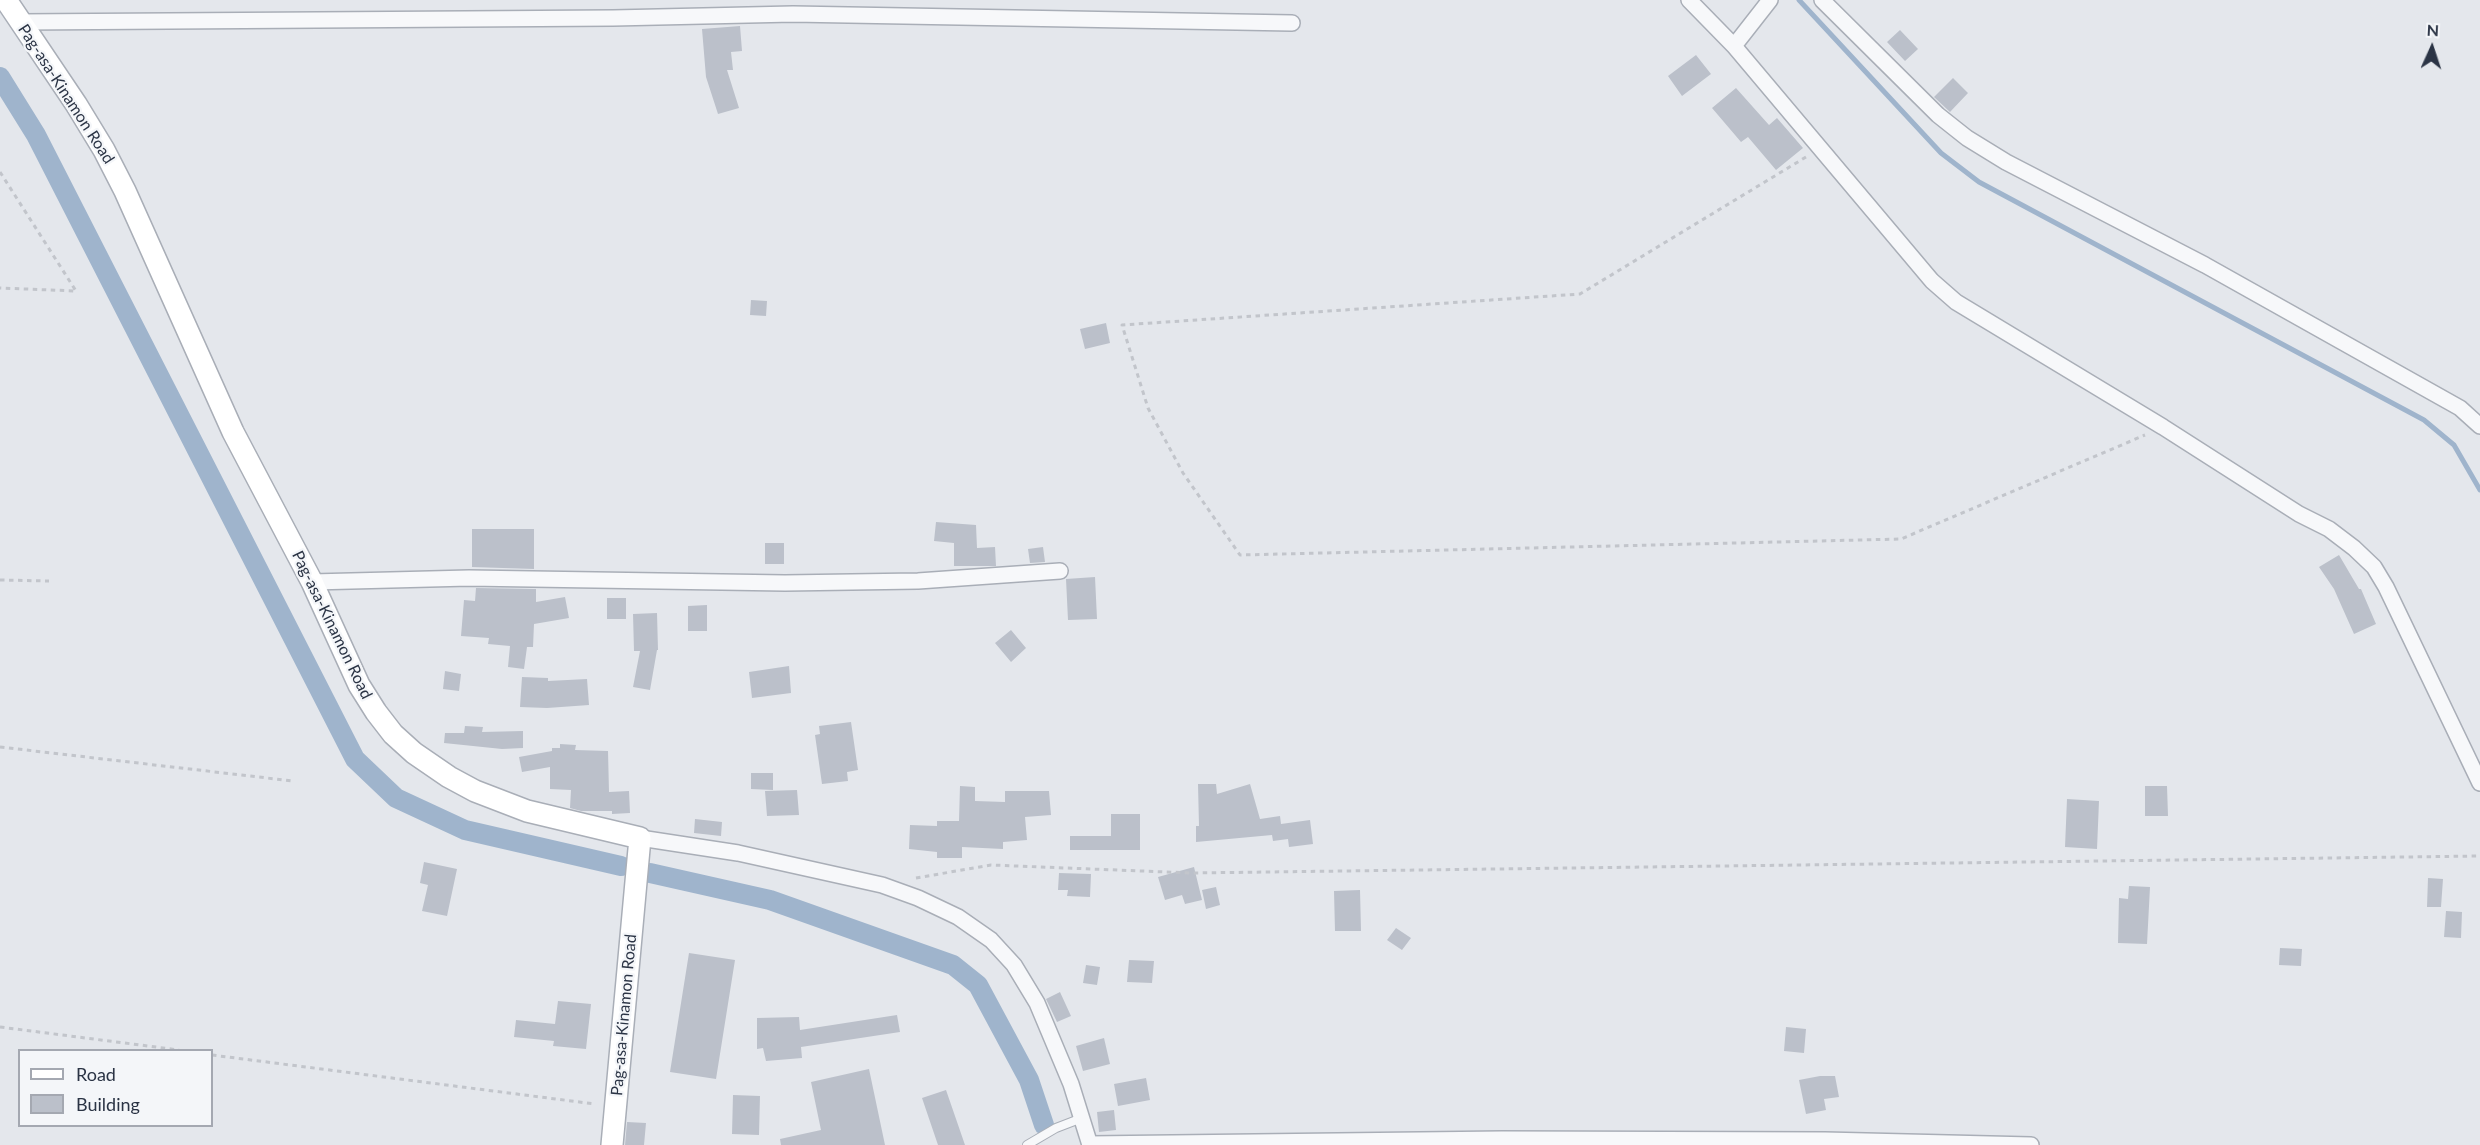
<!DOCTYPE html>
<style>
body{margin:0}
#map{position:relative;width:2480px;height:1145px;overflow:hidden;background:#e4e7ec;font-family:Lato,sans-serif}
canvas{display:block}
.legend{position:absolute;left:18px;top:1049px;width:195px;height:78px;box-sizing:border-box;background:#f4f6f9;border:2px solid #a4a8b1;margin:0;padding:8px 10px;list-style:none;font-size:18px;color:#2b3445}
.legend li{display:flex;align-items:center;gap:12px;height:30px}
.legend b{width:30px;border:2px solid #a4a8b1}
.north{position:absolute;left:2402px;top:18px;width:60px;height:60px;-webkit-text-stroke:4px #f4f6f9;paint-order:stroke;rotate:3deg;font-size:16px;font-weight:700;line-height:24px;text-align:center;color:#2b3445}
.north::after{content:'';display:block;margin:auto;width:21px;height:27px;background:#2b3445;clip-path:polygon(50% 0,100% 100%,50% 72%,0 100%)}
</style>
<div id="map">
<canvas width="2480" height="1145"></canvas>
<ul class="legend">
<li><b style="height:8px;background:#fff"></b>Road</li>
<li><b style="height:16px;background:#bbc0ca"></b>Building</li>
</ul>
<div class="north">N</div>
</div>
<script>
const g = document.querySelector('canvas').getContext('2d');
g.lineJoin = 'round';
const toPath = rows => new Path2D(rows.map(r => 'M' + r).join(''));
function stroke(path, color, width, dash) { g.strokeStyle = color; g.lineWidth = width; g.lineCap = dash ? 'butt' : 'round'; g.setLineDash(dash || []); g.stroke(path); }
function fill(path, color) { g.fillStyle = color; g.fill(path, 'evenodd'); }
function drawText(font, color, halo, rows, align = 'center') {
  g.font = font + ' Lato,sans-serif'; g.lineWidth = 4.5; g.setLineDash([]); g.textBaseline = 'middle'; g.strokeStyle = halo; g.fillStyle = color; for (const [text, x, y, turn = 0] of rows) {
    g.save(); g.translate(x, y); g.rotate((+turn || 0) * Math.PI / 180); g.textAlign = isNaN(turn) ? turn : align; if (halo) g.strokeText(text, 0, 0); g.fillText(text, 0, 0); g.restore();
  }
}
const stream = toPath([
 [1799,0,1941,153,1979,182,2424,420,2454,445,2480,490]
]);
const canal = toPath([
 [0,77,36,135,355,759,396,798,465,830,621,866],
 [650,873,770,900,953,965,978,985,1029,1080,1044,1125]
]);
const building = toPath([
 [740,26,742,51,731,52,733,70,727,70,739,108,718,114,706,77,702,29],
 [1900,30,1918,49,1905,61,1887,42],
 [1696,55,1711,74,1682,96,1668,76],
 [1953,78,1968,93,1950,112,1934,97],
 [1736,88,1769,125,1777,118,1803,148,1776,170,1748,137,1741,142,1712,108],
 [751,300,767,301,766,316,750,315],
 [1106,323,1110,343,1085,349,1080,329],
 [936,522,976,525,977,548,995,547,996,566,954,566,954,543,934,541],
 [472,529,534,529,534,569,472,567],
 [765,543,784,543,784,564,765,564],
 [1043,547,1045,562,1030,563,1028,549],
 [2339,555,2359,589,2361,589,2376,624,2354,634,2334,589,2319,567],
 [1095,577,1097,619,1068,620,1066,579],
 [476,588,536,589,536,602,565,597,569,618,534,624,533,647,527,647,524,669,508,667,510,646,488,644,489,638,461,636,464,600,475,601],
 [607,598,626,598,626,619,607,619],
 [707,605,707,631,688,631,688,606],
 [657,613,658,650,657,650,650,690,633,687,640,651,634,651,633,614],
 [1011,630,1026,648,1011,662,995,643],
 [789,666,791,693,752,698,749,672],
 [445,671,461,674,459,691,443,689],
 [522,677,548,678,548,681,587,679,589,705,547,708,520,707],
 [851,722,858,770,847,772,848,781,822,784,815,735,820,734,819,726],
 [465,726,483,727,482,732,523,731,523,748,502,749,444,743,445,733,464,733],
 [560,744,576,745,575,750,608,751,609,792,629,791,630,813,612,814,612,811,581,811,570,808,571,790,550,789,550,767,522,772,519,757,552,751,552,748,560,748],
 [751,773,773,773,773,790,751,789],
 [1198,784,1216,784,1217,794,1250,784,1260,819,1280,816,1281,824,1310,820,1313,844,1289,847,1288,839,1273,841,1272,835,1196,842,1196,826,1199,826],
 [960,786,975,787,975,801,1005,802,1005,791,1049,791,1051,815,1025,817,1027,840,1003,842,1003,849,962,847,962,858,937,858,937,852,909,849,910,825,937,826,937,821,959,821],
 [2145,786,2167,786,2168,816,2145,816],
 [797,790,799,815,767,816,765,791],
 [2067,799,2099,801,2097,849,2065,847],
 [1111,814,1140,814,1140,850,1070,850,1070,836,1111,836],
 [695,819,722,822,721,836,694,833],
 [424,862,457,869,447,916,422,911,428,885,420,883],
 [1194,867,1202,900,1185,904,1182,895,1165,900,1158,877],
 [1059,873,1091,874,1090,897,1067,896,1068,890,1058,890],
 [2428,878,2443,879,2441,907,2427,907],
 [2129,886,2150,887,2147,944,2118,943,2119,898,2128,899],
 [1216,887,1220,905,1206,909,1202,890],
 [1360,890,1361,931,1335,931,1334,891],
 [2446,911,2462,912,2461,938,2444,937],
 [1396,928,1411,938,1402,950,1387,940],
 [2280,948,2302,949,2301,966,2279,965],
 [689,953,735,960,716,1079,670,1072],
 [1129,960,1154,961,1152,983,1127,982],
 [1086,965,1100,967,1097,985,1083,983],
 [1060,992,1071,1016,1057,1022,1046,999],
 [558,1001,591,1004,586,1049,553,1046,554,1041,514,1037,516,1020,555,1024],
 [897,1015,900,1032,801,1047,802,1058,766,1061,763,1048,757,1049,757,1018,799,1017,800,1030],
 [1786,1027,1806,1029,1804,1053,1784,1051],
 [1104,1038,1110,1064,1083,1071,1076,1046],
 [869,1069,885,1145,781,1145,780,1139,821,1130,811,1082],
 [1820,1076,1835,1076,1839,1097,1824,1099,1826,1110,1806,1114,1799,1080],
 [1146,1078,1150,1100,1118,1106,1114,1084],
 [946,1090,965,1145,938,1145,922,1098],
 [733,1095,760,1096,759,1135,732,1134],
 [1114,1110,1116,1130,1099,1132,1097,1112],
 [627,1122,646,1123,644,1145,625,1145]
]);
const path = toPath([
 [1806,157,1580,294,1122,325,1148,408,1183,473,1240,555,1901,539,2145,435],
 [0,172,76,291,0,288],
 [0,580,49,581],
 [0,747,293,781],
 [916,878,991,865,1192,873,2480,856],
 [0,1027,179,1050],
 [212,1055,595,1104]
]);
const lane = toPath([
 [1027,1145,1056,1128,1082,1118]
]);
const street = toPath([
 [1689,0,1734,46,1932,281,1956,302,2163,427,2299,514,2329,529,2354,548,2374,567,2386,587,2480,783],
 [1822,0,1938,115,1967,138,2006,162,2205,265,2435,394,2460,408,2480,426],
 [21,22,613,18,793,14,1292,23],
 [1734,46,1770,0],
 [312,582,469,578,785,583,918,581,1060,571],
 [640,838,738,853,882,885,918,898,958,917,991,940,1014,965,1037,1003,1071,1084,1090,1145],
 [1090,1144,1502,1139,1825,1140,2031,1145]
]);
const secondary = toPath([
 [6,0,76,104,104,150,125,191,233,432,312,582,359,685,376,712,393,734,414,753,449,777,475,791,527,811,640,838,612,1145]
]);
const streetNames = [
 ["Pag-asa-Kinamon Road",66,94,57],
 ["Pag-asa-Kinamon Road",332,625,64],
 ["Pag-asa-Kinamon Road",624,1015,-85]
];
stroke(stream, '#9fb4cc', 5);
stroke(canal, '#9fb4cc', 20);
fill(building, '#bbc0ca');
stroke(lane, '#a9aeb7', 10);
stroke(street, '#a9aeb7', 18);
stroke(secondary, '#a9aeb7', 24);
stroke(path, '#c2c5cb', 3, [4.5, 4.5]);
stroke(lane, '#f7f8fa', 8);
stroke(street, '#f7f8fa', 15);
stroke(secondary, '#fff', 21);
drawText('16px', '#2b3445', '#f4f6f9', streetNames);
</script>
